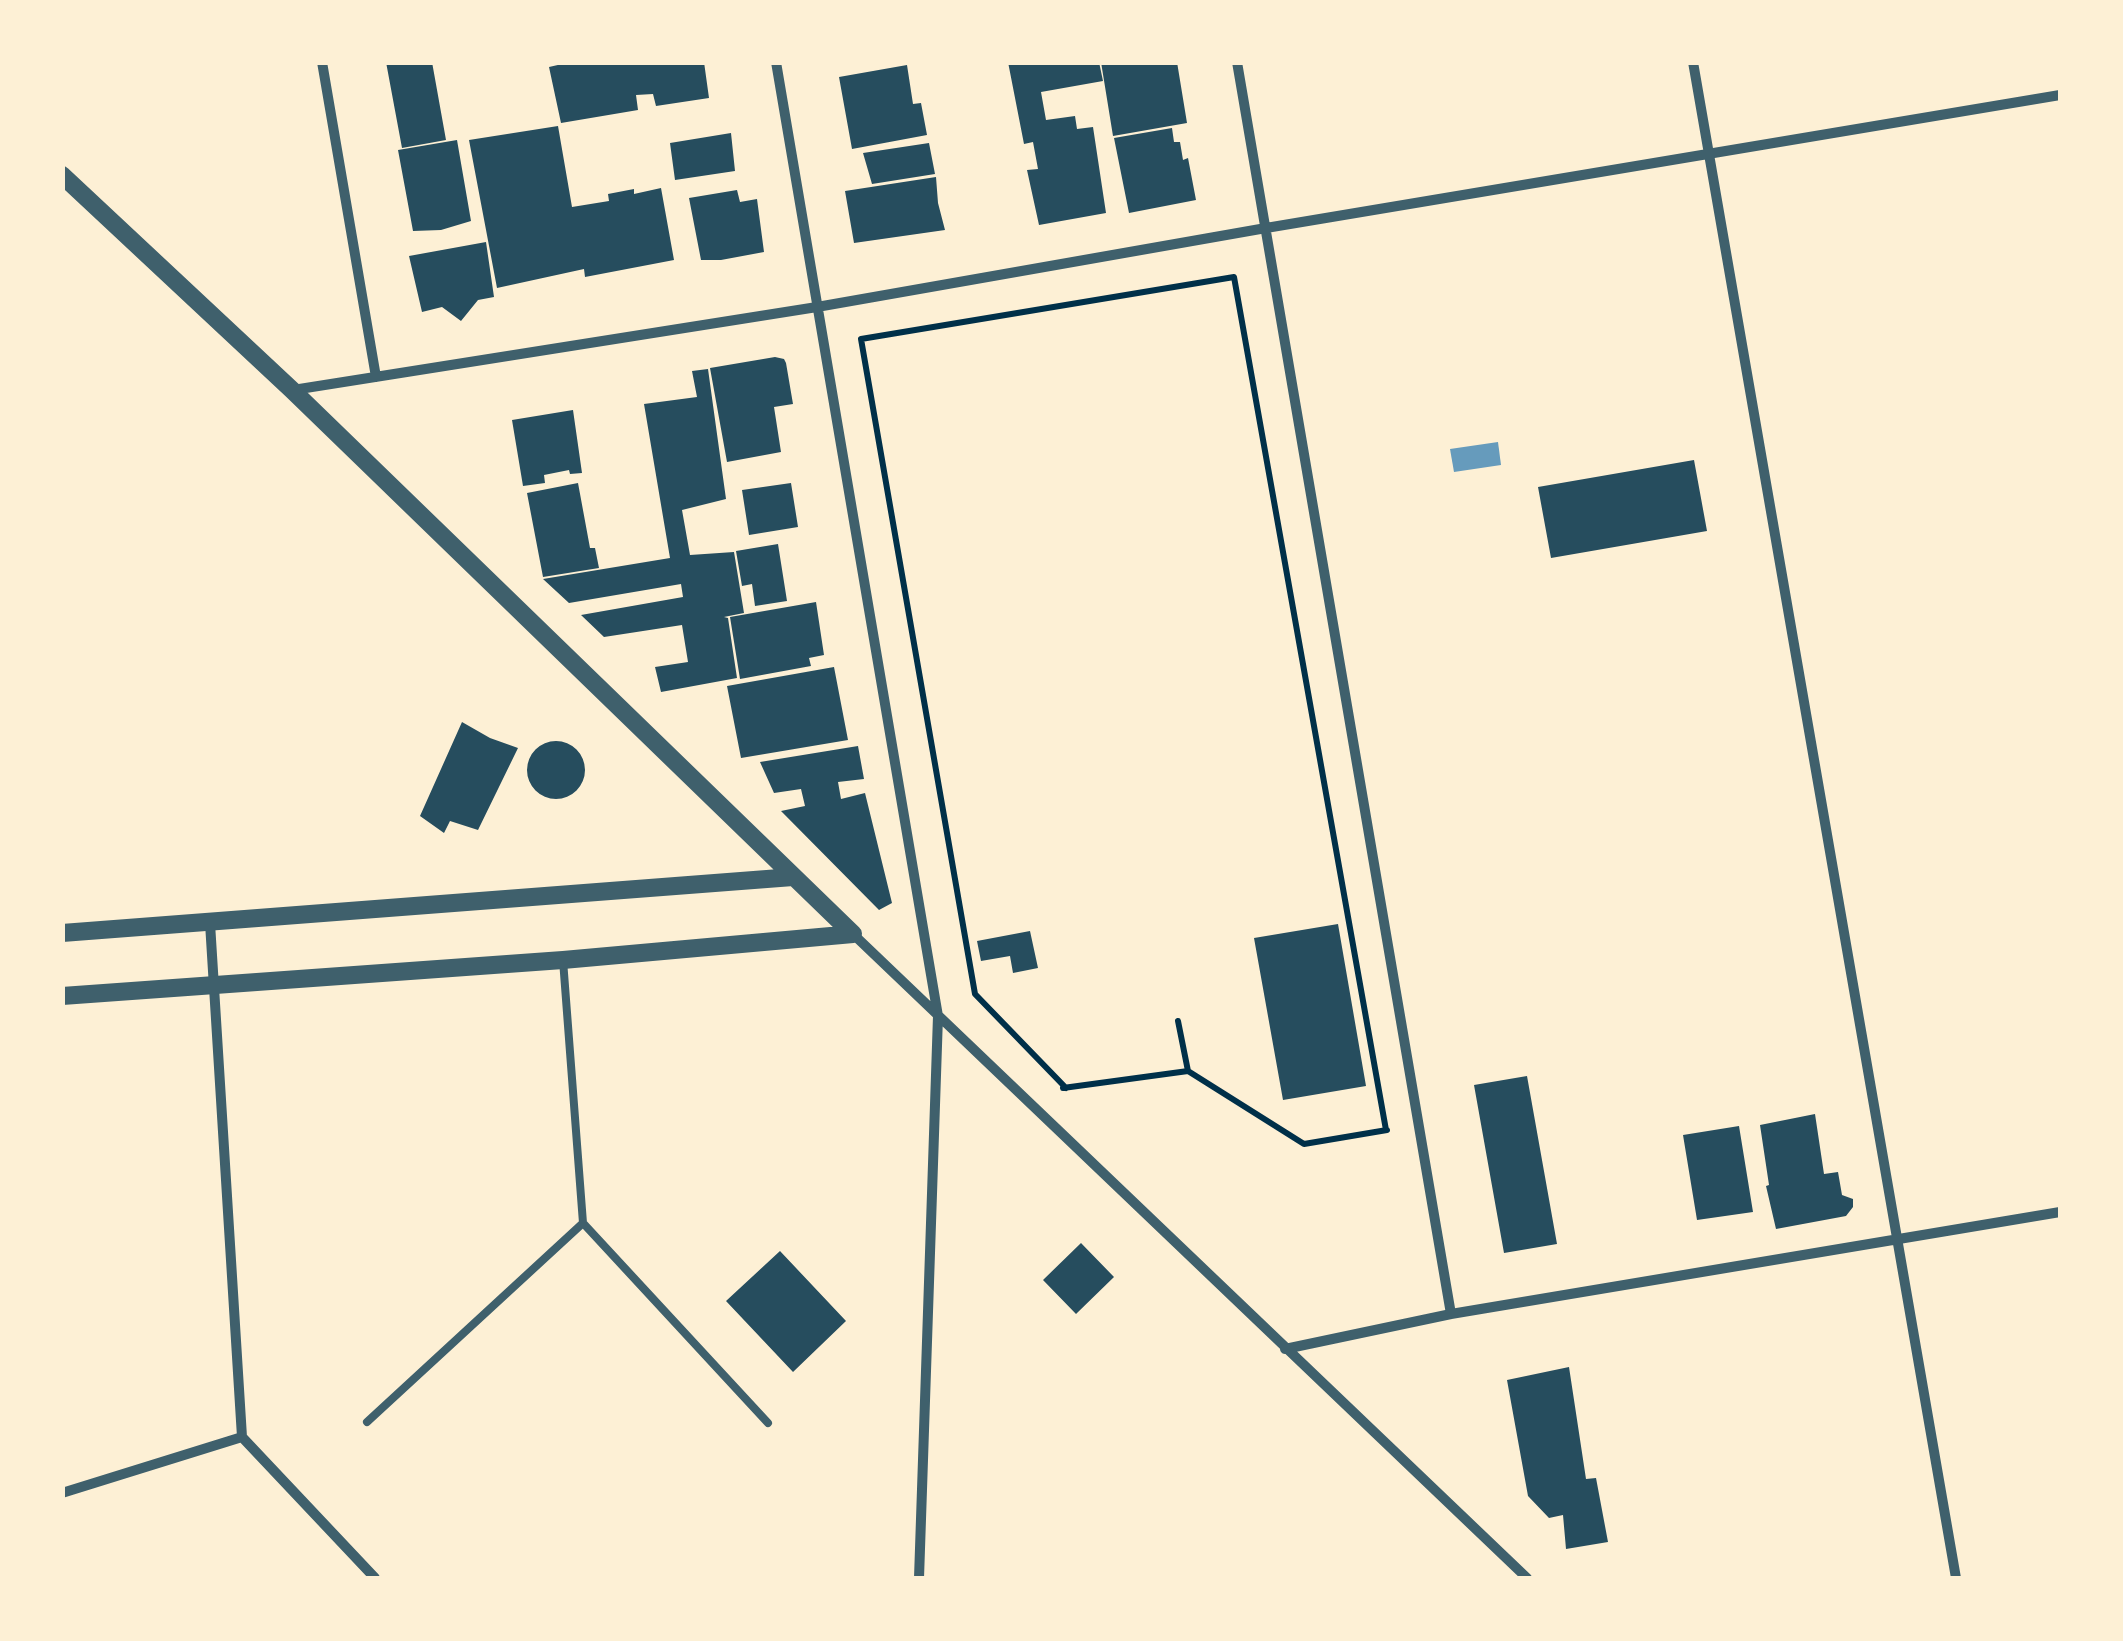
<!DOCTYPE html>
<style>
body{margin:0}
#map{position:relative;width:2123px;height:1641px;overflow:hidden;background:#fdf0d5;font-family:"Sofia Sans Condensed",sans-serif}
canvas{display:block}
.frame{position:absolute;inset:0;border:65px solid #fdf0d5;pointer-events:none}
</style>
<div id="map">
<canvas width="2123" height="1641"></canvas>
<div class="frame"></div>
</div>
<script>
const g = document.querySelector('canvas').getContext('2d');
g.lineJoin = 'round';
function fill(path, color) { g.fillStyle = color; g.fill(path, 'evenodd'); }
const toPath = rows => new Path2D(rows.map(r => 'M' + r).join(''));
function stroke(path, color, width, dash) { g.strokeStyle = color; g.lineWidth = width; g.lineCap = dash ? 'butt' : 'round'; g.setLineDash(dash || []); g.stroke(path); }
const water = toPath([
 [1498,442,1501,465,1454,472,1450,449]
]);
const building = toPath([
 [386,62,432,62,446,140,402,148],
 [571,62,704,62,709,98,656,106,653,94,636,95,638,110,561,123,549,67],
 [1008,62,1099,62,1103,81,1041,92,1046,120,1075,116,1077,129,1093,127,1106,213,1039,225,1027,170,1038,169,1033,142,1024,144],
 [1101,62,1177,62,1187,123,1113,136],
 [907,65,913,104,921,103,927,135,852,149,839,77],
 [558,126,572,207,609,201,608,194,634,189,634,194,661,188,674,260,585,277,584,269,497,288,469,140],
 [1172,128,1174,142,1180,142,1183,160,1188,158,1196,200,1129,213,1114,138],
 [731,133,735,171,675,180,670,143],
 [457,140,471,221,441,230,413,231,398,150],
 [929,143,935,174,872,184,863,153],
 [936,177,938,203,945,230,854,243,845,191],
 [737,190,740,202,757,199,764,252,721,260,701,260,689,198],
 [486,242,494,297,478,300,461,321,442,307,422,312,409,256],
 [775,357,784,359,786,363,793,404,774,407,781,452,727,462,710,368],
 [708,369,726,499,682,510,690,555,734,552,744,613,724,617,728,618,737,678,661,692,655,667,688,662,682,625,604,637,581,615,683,597,681,584,569,603,543,579,670,558,644,404,697,397,692,371],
 [573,410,582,473,570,474,569,470,544,475,545,483,523,486,512,420],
 [1694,460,1707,531,1551,558,1538,487],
 [578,483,590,548,595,548,599,568,543,577,527,493],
 [791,483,798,527,749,535,742,490],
 [778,544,787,601,755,606,752,584,742,586,736,551],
 [816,602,824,655,809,658,811,666,740,679,730,617],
 [834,667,848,740,741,758,727,686],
 [462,722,490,738,518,748,478,830,450,821,444,833,420,816],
 '527 770a29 29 0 1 1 58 0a29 29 0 1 1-58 0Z',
 [858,746,864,779,838,782,841,799,865,793,892,903,879,910,781,811,805,806,801,789,774,793,760,762],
 [1338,924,1366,1086,1283,1100,1254,938],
 [1030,931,1038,968,1013,973,1010,956,981,961,977,941],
 [1527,1076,1557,1244,1504,1253,1474,1085],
 [1815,1114,1824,1174,1838,1172,1842,1195,1853,1199,1853,1207,1846,1216,1776,1229,1766,1186,1769,1185,1760,1125],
 [1739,1126,1753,1212,1697,1220,1683,1135],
 [1081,1243,1114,1277,1076,1314,1043,1280],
 [780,1251,846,1321,793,1372,726,1301],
 [1569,1367,1586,1479,1596,1478,1608,1542,1566,1549,1563,1515,1549,1518,1528,1496,1507,1380]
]);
const path = toPath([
 [1178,1021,1188,1071],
 [1063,1088,1188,1071,1304,1144,1387,1130],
 [1066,1088,975,994,861,339,1234,277,1386,1130]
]);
const service = toPath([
 [583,1223,768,1423],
 [367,1422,583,1223,563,960]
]);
const minor = toPath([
 [322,62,376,377],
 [776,62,938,1016,919,1578],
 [1237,62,1451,1314],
 [1693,62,1956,1578],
 [293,390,817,307,1266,228,2060,95],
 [210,923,242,1437,375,1578],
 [853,934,1527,1578],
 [1285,1349,1451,1314,2060,1212],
 [62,1493,242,1437]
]);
const tertiary = toPath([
 [62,175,292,390,853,934],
 [62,933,793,877],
 [62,996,563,960,853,934]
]);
fill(water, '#669bbc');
fill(building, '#264d5e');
stroke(path, '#003049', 6);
stroke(service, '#3f606c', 8);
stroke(minor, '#3f606c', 10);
stroke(tertiary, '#3f606c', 18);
</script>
